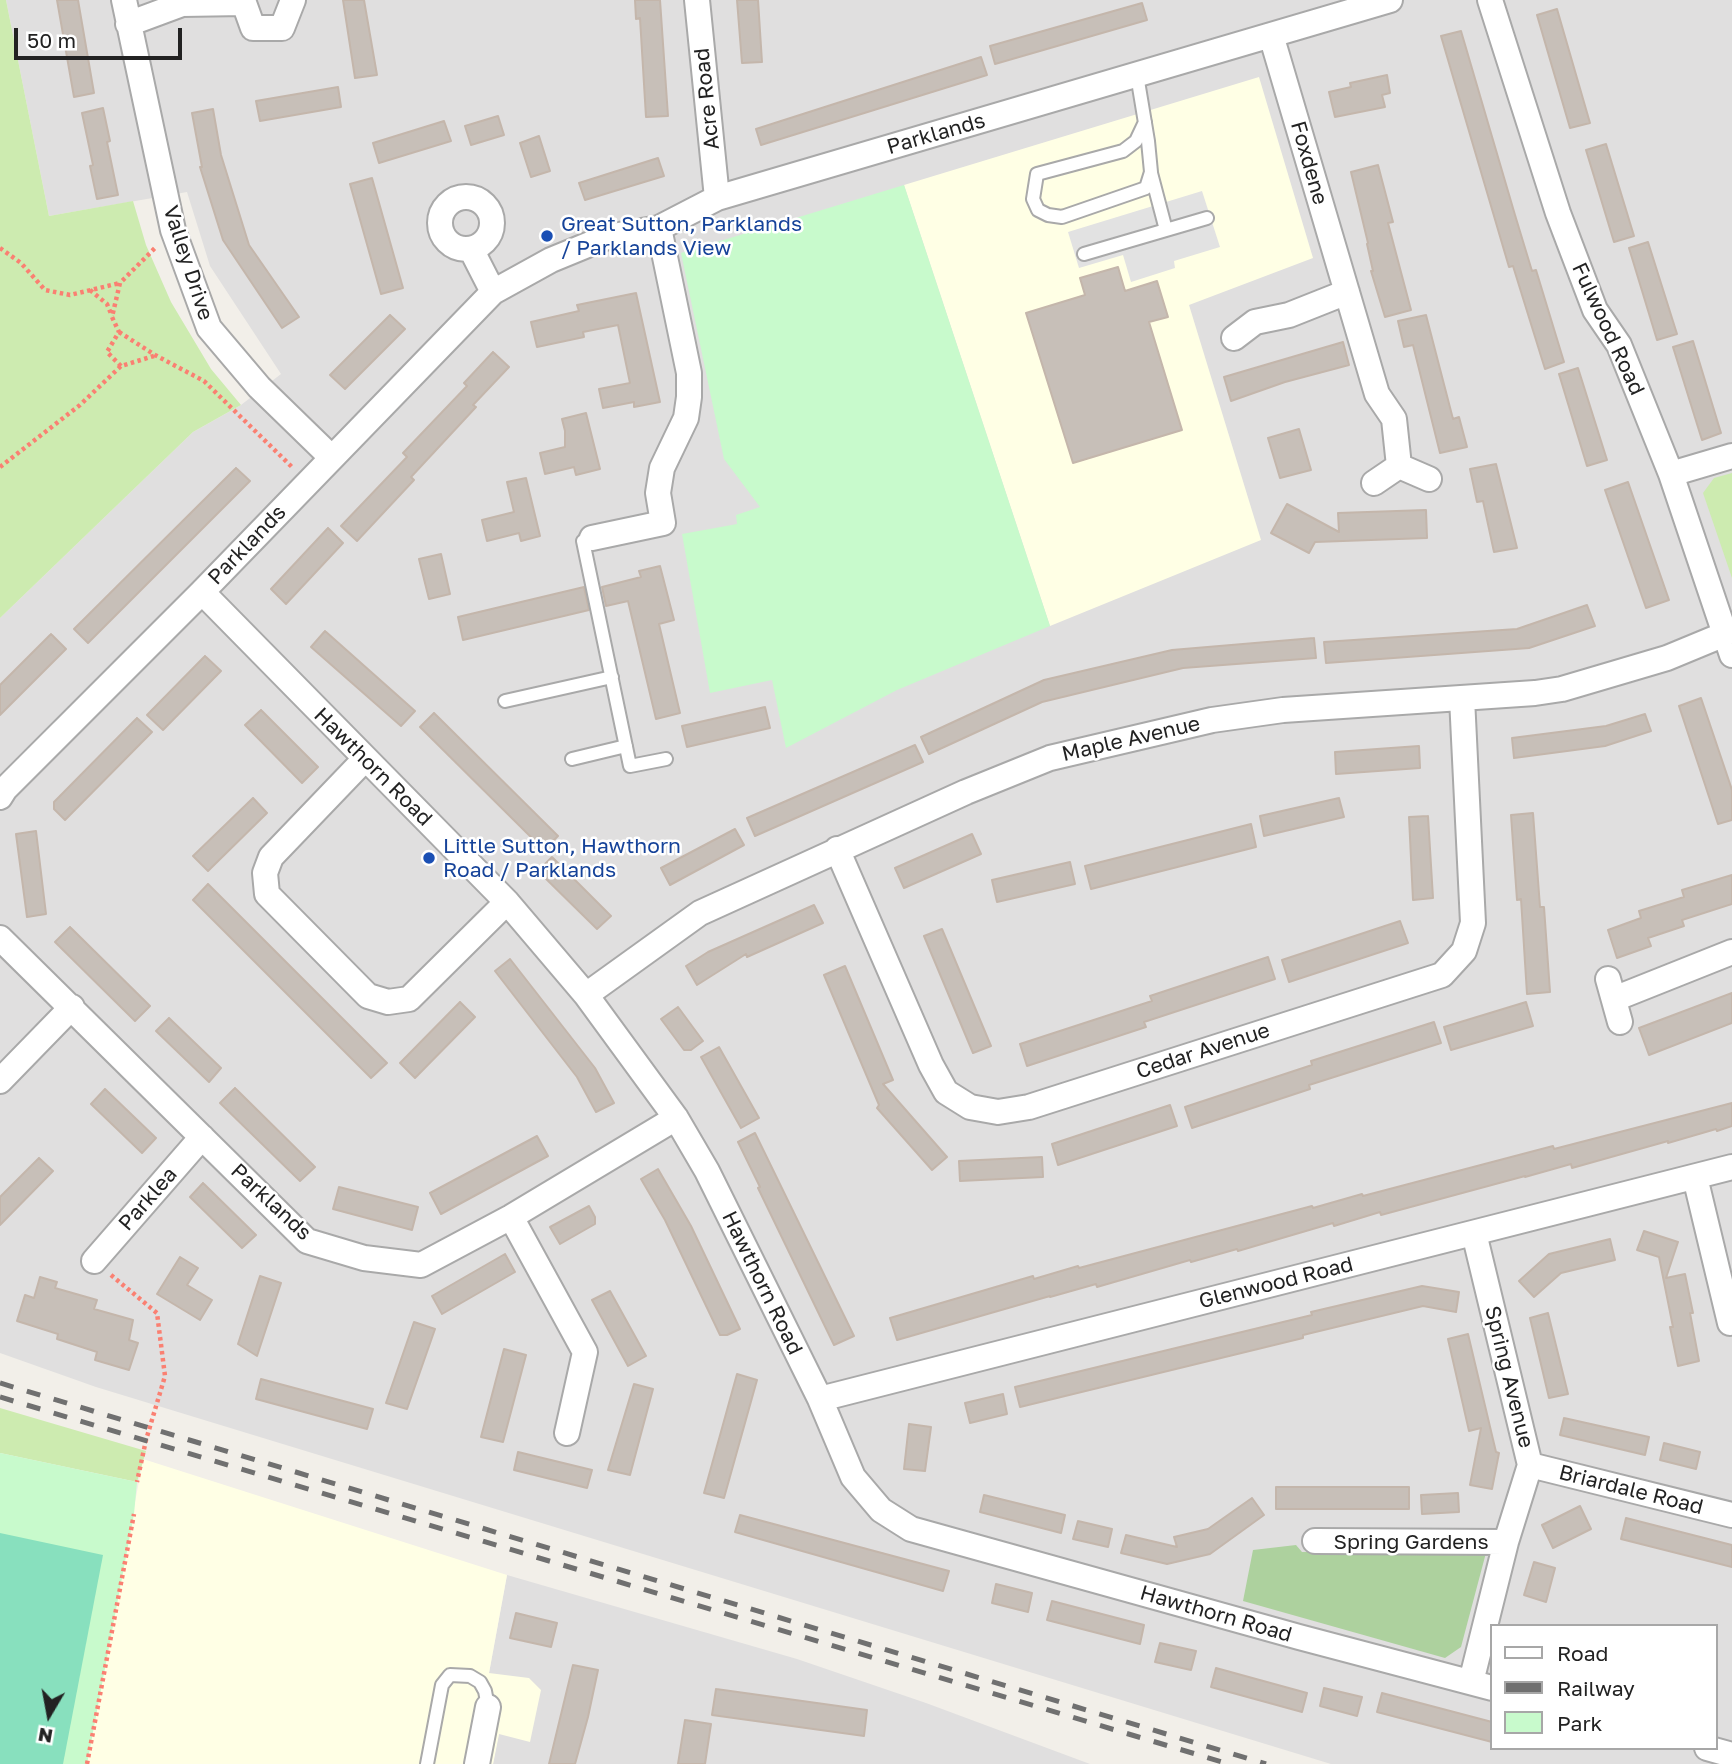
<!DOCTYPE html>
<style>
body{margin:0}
#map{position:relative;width:1732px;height:1764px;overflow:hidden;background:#f2efe9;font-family:"Golos Text",sans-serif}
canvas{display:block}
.legend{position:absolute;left:1490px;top:1624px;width:228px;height:126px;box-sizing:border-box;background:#fff;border:2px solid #a7a7a7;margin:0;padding:9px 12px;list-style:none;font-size:21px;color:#222}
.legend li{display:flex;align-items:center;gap:14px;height:35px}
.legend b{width:35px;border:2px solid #a7a7a7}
.north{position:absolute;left:14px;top:1680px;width:70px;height:70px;-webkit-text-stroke:5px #fff;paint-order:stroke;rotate:190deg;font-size:19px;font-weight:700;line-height:28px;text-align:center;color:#222}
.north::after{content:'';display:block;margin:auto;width:24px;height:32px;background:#222;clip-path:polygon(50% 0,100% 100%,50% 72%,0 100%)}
.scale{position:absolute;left:14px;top:28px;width:168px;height:32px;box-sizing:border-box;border:4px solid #222;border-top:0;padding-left:9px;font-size:21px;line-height:24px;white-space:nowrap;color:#222;-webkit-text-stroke:5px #fff;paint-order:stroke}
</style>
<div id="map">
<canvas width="1732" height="1764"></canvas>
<ul class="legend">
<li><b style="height:9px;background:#fff"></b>Road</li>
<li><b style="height:9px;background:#707070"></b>Railway</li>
<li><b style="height:19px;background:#c8facc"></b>Park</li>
</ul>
<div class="north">N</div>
<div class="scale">50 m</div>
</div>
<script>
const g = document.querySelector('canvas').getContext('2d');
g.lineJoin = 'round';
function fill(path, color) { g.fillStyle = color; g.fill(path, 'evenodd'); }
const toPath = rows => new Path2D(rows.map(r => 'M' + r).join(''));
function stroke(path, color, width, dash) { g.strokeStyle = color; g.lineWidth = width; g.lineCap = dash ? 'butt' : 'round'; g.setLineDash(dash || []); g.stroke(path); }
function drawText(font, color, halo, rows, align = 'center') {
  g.font = font + ' "Golos Text",sans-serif'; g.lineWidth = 5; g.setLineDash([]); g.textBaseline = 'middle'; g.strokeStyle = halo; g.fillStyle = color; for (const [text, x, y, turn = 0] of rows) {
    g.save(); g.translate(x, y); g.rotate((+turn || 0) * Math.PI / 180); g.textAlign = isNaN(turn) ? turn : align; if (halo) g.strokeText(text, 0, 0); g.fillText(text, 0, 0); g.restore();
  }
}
const residential = toPath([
 [6,0,1732,0,1732,1764,1331,1764,96,1387,0,1353,0,618,193,432,241,405,281,374,210,266,187,192,49,216],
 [1492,1626,1716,1626,1716,1748,1492,1748],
 [507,1575,797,1659,926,1703,1090,1764,493,1764,499,1734,489,1673]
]);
const education = toPath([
 [1259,77,1313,258,1189,305,1261,540,1050,626,904,185],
 [143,1459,507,1575,489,1673,529,1678,541,1690,530,1742,499,1734,493,1764,87,1764]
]);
const grass = toPath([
 [0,0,6,0,49,216,133,201,146,245,171,302,211,369,241,405,193,432,0,618],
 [1732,473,1732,578,1703,493,1714,478],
 [0,1408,146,1451,137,1482,0,1453]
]);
const forest = toPath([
 [1296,1545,1302,1552,1487,1549,1461,1647,1445,1658,1243,1601,1253,1550]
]);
const park = toPath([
 [904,185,1050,626,897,690,786,748,772,680,710,693,682,534,737,524,736,515,760,507,724,459,681,253],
 [0,1453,137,1482,134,1514,87,1764,0,1764]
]);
const pitch = toPath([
 [0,1533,103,1555,63,1764,0,1764]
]);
const parking = toPath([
 [1202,191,1220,247,1174,261,1175,268,1131,282,1123,255,1079,268,1068,232]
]);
const building = toPath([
 [57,0,78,0,94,93,74,97,57,0],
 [343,0,364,0,377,75,355,78,343,0],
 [635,0,660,0,668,116,646,117,640,18,636,19,635,0],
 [737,0,758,0,762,62,742,63,737,0],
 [1142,3,1147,20,995,64,990,46,1142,3],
 [1557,9,1590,123,1570,128,1537,15,1557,9],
 [1461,31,1515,215,1532,271,1536,270,1564,362,1545,369,1513,266,1509,267,1441,36,1461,31],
 [981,57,987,75,761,145,756,129,981,57],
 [1387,75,1390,93,1382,95,1385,107,1335,117,1329,92,1351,87,1350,83,1387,75],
 [338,87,341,107,260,121,256,101,338,87],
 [103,108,110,141,107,142,118,195,97,199,90,166,93,165,82,113,103,108],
 [213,109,221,155,249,245,299,317,282,328,223,240,200,167,202,167,192,113,213,109],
 [498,116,504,135,471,145,465,126,498,116],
 [444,121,451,141,379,163,373,143,444,121],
 [539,136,550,171,531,177,520,143,539,136],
 [1606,144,1634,236,1614,242,1586,150,1606,144],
 [658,158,664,176,585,200,579,183,658,158],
 [1378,165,1393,222,1388,223,1411,310,1385,317,1371,271,1373,271,1367,244,1368,243,1351,172,1378,165],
 [372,178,403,288,381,294,350,184,372,178],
 [1648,242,1677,334,1657,340,1629,248,1648,242],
 [1118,267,1125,291,1157,281,1168,317,1149,322,1182,430,1073,463,1026,313,1085,295,1080,278,1118,267],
 [636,293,660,402,634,407,634,402,603,408,599,389,630,383,618,325,583,332,584,337,537,347,531,322,579,311,577,305,636,293],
 [390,315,405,329,345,389,330,375,390,315],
 [1426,315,1453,419,1459,417,1467,447,1440,453,1413,345,1404,347,1398,321,1426,315],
 [1693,341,1721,433,1702,440,1673,347,1693,341],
 [1343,342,1349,365,1285,382,1231,401,1224,377,1343,342],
 [493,352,509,367,473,405,476,407,411,477,414,480,357,541,341,526,407,457,403,453,467,386,464,383,493,352],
 [1578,368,1607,460,1587,466,1559,374,1578,368],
 [586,413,600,469,576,475,574,467,545,474,540,453,565,447,565,431,562,419,586,413],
 [1299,429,1311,470,1280,478,1268,438,1299,429],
 [1496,464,1517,548,1494,552,1483,501,1477,502,1470,469,1496,464],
 [236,468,250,481,88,643,74,629,236,468],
 [526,478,540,536,521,541,519,533,487,541,482,520,514,512,507,482,526,478],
 [1628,482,1669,600,1646,608,1605,490,1628,482],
 [1287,504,1339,532,1338,513,1426,510,1427,538,1315,542,1309,553,1271,533,1287,504],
 [328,528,343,543,286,604,271,589,328,528],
 [441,554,450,594,429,599,419,559,441,554],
 [660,566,674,620,659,624,680,713,656,719,628,601,606,606,602,587,641,577,639,571,660,566],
 [584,587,589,610,463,640,458,617,584,587],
 [1587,605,1595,626,1529,648,1326,663,1324,642,1517,629,1587,605],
 [325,631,415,711,401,726,311,647,325,631],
 [51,634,66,649,0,715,0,685,51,634],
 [1314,638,1316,658,1183,668,1042,702,929,754,921,737,1044,680,1172,650,1314,638],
 [205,656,221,671,163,730,147,715,205,656],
 [1701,698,1732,790,1732,820,1718,824,1679,706,1701,698],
 [765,707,770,728,687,747,682,726,765,707],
 [261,710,318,767,302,783,245,725,261,710],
 [434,713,558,836,544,850,420,727,434,713],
 [1645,714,1651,731,1605,746,1514,758,1512,738,1606,726,1645,714],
 [137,718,152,732,65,820,54,809,54,802,137,718],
 [915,745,923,762,755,836,747,818,915,745],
 [1419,746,1420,768,1336,774,1335,752,1419,746],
 [253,798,267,813,208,871,193,856,253,798],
 [1339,798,1344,817,1264,836,1260,816,1339,798],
 [1533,813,1540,907,1544,907,1550,992,1527,994,1521,899,1517,900,1511,815,1533,813],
 [1428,816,1433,898,1413,900,1409,817,1428,816],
 [1251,824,1256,847,1091,889,1085,866,1251,824],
 [735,829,744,845,670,885,661,868,735,829],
 [36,831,46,914,27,917,16,834,36,831],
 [972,834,981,854,904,888,895,868,972,834],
 [552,857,611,916,597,929,538,871,552,857],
 [1070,862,1075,884,997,902,992,880,1070,862],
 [1732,875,1732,904,1682,920,1684,926,1648,938,1651,946,1617,958,1608,930,1641,918,1639,911,1684,897,1682,890,1732,875],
 [208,884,387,1063,371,1078,193,900,208,884],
 [814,905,823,923,747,957,746,954,697,985,686,966,708,952,814,905],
 [1400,921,1408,943,1289,982,1282,960,1400,921],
 [70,927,150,1006,135,1021,55,942,70,927],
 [942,929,991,1046,973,1053,924,936,942,929],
 [1268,957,1275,979,1144,1022,1146,1027,1027,1066,1020,1044,1152,1001,1150,996,1268,957],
 [510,959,595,1068,614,1103,596,1112,577,1077,495,971,510,959],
 [845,966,893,1080,883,1084,947,1157,932,1170,877,1108,879,1105,824,975,845,966],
 [1732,993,1732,1023,1649,1055,1639,1028,1732,993],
 [460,1002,475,1017,415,1078,400,1063,460,1002],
 [1526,1002,1533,1026,1451,1050,1444,1027,1526,1002],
 [678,1007,703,1041,691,1050,684,1050,661,1019,678,1007],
 [169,1018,221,1068,209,1082,156,1031,169,1018],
 [1434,1022,1441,1043,1309,1085,1310,1089,1192,1128,1185,1107,1312,1065,1311,1061,1434,1022],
 [719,1047,759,1118,741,1128,701,1057,719,1047],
 [235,1088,315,1167,300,1181,220,1103,235,1088],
 [105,1089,156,1138,142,1153,91,1104,105,1089],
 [1732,1103,1732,1126,1717,1131,1716,1129,1668,1143,1668,1141,1572,1168,1571,1164,1525,1177,1525,1176,1381,1215,1380,1212,1334,1226,1333,1223,1238,1251,1237,1249,1191,1262,1190,1260,1097,1287,1096,1284,1050,1297,1050,1296,897,1340,890,1318,1033,1276,1034,1279,1078,1266,1079,1268,1312,1206,1313,1208,1362,1194,1363,1196,1553,1146,1554,1149,1732,1103],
 [1170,1105,1177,1126,1058,1165,1052,1144,1170,1105],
 [755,1133,854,1336,834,1345,758,1188,760,1187,738,1142,755,1133],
 [537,1136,548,1156,441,1214,430,1193,537,1136],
 [1042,1157,1043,1177,960,1181,959,1161,1042,1157],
 [39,1158,53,1171,0,1225,0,1197,39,1158],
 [658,1169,691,1226,740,1329,727,1335,720,1335,665,1220,641,1179,658,1169],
 [203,1183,256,1235,242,1248,190,1197,203,1183],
 [339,1187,418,1207,412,1230,333,1209,339,1187],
 [589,1206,595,1217,595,1224,560,1244,550,1227,589,1206],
 [1644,1231,1678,1242,1666,1278,1685,1274,1693,1313,1690,1313,1699,1361,1678,1366,1670,1327,1673,1327,1659,1257,1637,1250,1644,1231],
 [1610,1239,1615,1260,1561,1273,1534,1297,1519,1281,1549,1254,1610,1239],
 [505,1254,515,1272,442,1314,432,1296,505,1254],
 [180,1257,198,1268,187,1285,212,1300,200,1320,157,1294,180,1257],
 [260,1276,281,1283,257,1356,238,1344,260,1276],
 [40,1277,57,1282,55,1288,97,1300,94,1309,133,1320,129,1340,138,1343,129,1370,95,1360,97,1352,57,1339,58,1334,17,1321,25,1295,34,1298,40,1277],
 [1422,1286,1459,1292,1456,1312,1423,1306,1303,1335,1303,1338,1020,1407,1015,1387,1312,1315,1311,1312,1422,1286],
 [610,1291,646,1356,628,1366,592,1300,610,1291],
 [1548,1313,1568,1394,1549,1398,1530,1318,1548,1313],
 [414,1322,435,1329,407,1409,386,1403,414,1322],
 [1468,1334,1496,1452,1499,1453,1492,1489,1470,1485,1481,1428,1469,1431,1448,1339,1468,1334],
 [504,1349,526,1355,503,1442,481,1437,504,1349],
 [737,1374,757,1380,724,1498,704,1493,737,1374],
 [261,1379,373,1409,367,1429,256,1399,261,1379],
 [634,1384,653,1389,630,1475,608,1470,634,1384],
 [1003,1394,1007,1414,970,1423,965,1403,1003,1394],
 [1564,1418,1649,1437,1645,1455,1560,1435,1564,1418],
 [909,1424,931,1427,925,1471,904,1469,909,1424],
 [1664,1443,1700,1452,1696,1469,1660,1460,1664,1443],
 [518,1452,592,1470,587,1488,514,1470,518,1452],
 [1276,1487,1409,1487,1409,1509,1276,1509,1276,1487],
 [1458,1493,1459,1512,1422,1514,1421,1495,1458,1493],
 [984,1495,1065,1515,1061,1533,980,1512,984,1495],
 [1252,1498,1264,1515,1210,1554,1167,1564,1121,1553,1126,1535,1177,1547,1174,1537,1208,1529,1252,1498],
 [1580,1506,1591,1529,1553,1548,1542,1525,1580,1506],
 [740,1515,949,1571,943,1591,735,1532,740,1515],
 [1626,1518,1732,1545,1732,1567,1621,1539,1626,1518],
 [1078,1521,1112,1529,1108,1547,1073,1539,1078,1521],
 [1534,1562,1555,1568,1546,1602,1524,1595,1534,1562],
 [996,1584,1032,1593,1028,1612,992,1603,996,1584],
 [1052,1601,1144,1625,1140,1644,1047,1620,1052,1601],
 [516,1613,557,1623,551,1647,510,1638,516,1613],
 [1160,1643,1196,1651,1191,1670,1155,1662,1160,1643],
 [573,1665,598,1670,588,1717,575,1764,549,1764,573,1665],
 [1216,1668,1307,1693,1302,1712,1211,1687,1216,1668],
 [1324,1688,1362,1697,1357,1716,1320,1706,1324,1688],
 [716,1689,867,1710,864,1736,712,1715,716,1689],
 [1382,1693,1492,1722,1492,1742,1377,1712,1382,1693],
 [685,1720,711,1724,705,1764,678,1764,685,1720]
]);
const path = toPath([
 [0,248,21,263,45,290,70,295,120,283],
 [90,290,107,304,112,316],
 [119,332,155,355,204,381,293,468],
 [121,366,107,352,119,332,112,317,120,283,155,248],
 [0,467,80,405,121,366,154,356],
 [111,1275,157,1313,165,1376,146,1440,137,1482],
 [87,1764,134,1514]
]);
const lane = toPath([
 [1137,75,1148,141,1151,172,1146,188,1062,217,1048,215,1038,210,1033,199,1037,174,1123,151,1136,141,1145,122],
 [1151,173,1166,230],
 [1084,254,1207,218],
 [592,539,583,541,630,766,666,759],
 [505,701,612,677],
 [572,759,626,746],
 [427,1764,442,1685,450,1675,470,1676,480,1682,485,1691,488,1707]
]);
const street = toPath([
 [124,0,173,230,209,328,259,387,331,457],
 [697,0,717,198],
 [1490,0,1558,213,1595,310,1619,345,1671,474,1732,655],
 [244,3,253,28,282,28,293,0],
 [128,24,182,4,244,3],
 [1271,35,1377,394,1394,419,1399,466,1429,479],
 '440 223a26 26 0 1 1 52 0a26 26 0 1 1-52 0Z',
 [471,249,493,292],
 [1234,338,1255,322,1289,315,1347,292],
 [1671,474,1732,456],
 [1374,483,1399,466],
 [592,538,663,523,658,493,662,468,686,418,689,397,689,373,659,228],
 [202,592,507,902,586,995,676,1118,707,1171,820,1399,853,1477,881,1510,911,1529,1299,1637,1492,1688],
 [365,759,271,857,265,873,267,894,368,996,388,1002,409,999,507,902],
 [0,797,5,789,202,592,493,292,551,260,607,237,659,228,717,198,1390,0],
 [837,849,931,1065,946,1092,970,1107,998,1112,1029,1107,1442,975,1464,951,1473,923,1462,698],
 [0,938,307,1241,364,1258,421,1265,511,1217,676,1118],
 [1608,979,1620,1022],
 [586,995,700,913,966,792,1050,758,1212,720,1283,710,1535,693,1562,689,1667,658,1725,634],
 [1614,999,1732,952],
 [0,1081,72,1007],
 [1695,1177,1730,1323],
 [511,1217,585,1352,567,1433],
 [94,1261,202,1137],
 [820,1399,1732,1167],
 [1530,1465,1732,1515],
 [1315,1541,1506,1542],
 [1471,1682,1506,1542,1530,1465,1474,1233],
 [1707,1748,1732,1755],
 [477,1764,488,1707]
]);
const rail = toPath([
 [0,1383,1266,1764],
 [0,1397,1229,1764]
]);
const markers = [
 [547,236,7,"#1a4fb4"],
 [429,858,7,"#1a4fb4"]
];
const streetNames = [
 ["Acre Road",707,99,-96],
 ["Parklands",936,134,-16],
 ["Foxdene",1309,163,74],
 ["Valley Drive",188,263,72],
 ["Fulwood Road",1608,329,65],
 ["Parklands",247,545,-46],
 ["Maple Avenue",1131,739,-13],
 ["Hawthorn Road",373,767,45],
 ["Cedar Avenue",1203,1051,-18],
 ["Parklea",148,1199,-49],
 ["Parklands",271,1202,43],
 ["Hawthorn Road",762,1283,64],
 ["Glenwood Road",1276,1283,-14],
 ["Spring Avenue",1509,1377,76],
 ["Briardale Road",1631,1490,14],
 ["Spring Gardens",1411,1542],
 ["Hawthorn Road",1216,1614,16]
];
const transitNames = [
 ["Great Sutton, Parklands",561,224],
 ["/ Parklands View",561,248],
 ["Little Sutton, Hawthorn",443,846],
 ["Road / Parklands",443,870]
];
fill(residential, '#e0dfdf');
fill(education, '#ffffe5');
fill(grass, '#cdebb0');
fill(forest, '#add19e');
fill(park, '#c8facc');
fill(pitch, '#88e0be');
fill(parking, '#e2e2e2');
fill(building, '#c7bfb8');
stroke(building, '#c4b6ab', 2);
stroke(lane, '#a9a9a9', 16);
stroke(street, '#a9a9a9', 28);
stroke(path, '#fa8072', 4.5, [3.5, 3.5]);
stroke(lane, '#fff', 12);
stroke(street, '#fff', 24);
stroke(rail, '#707070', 5, [14, 14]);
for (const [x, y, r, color] of markers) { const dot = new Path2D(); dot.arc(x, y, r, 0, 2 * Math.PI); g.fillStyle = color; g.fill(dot); stroke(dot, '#fff', 2.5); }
drawText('21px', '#222', '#fff', streetNames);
drawText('21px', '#164399', '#fff', transitNames, 'left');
</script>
